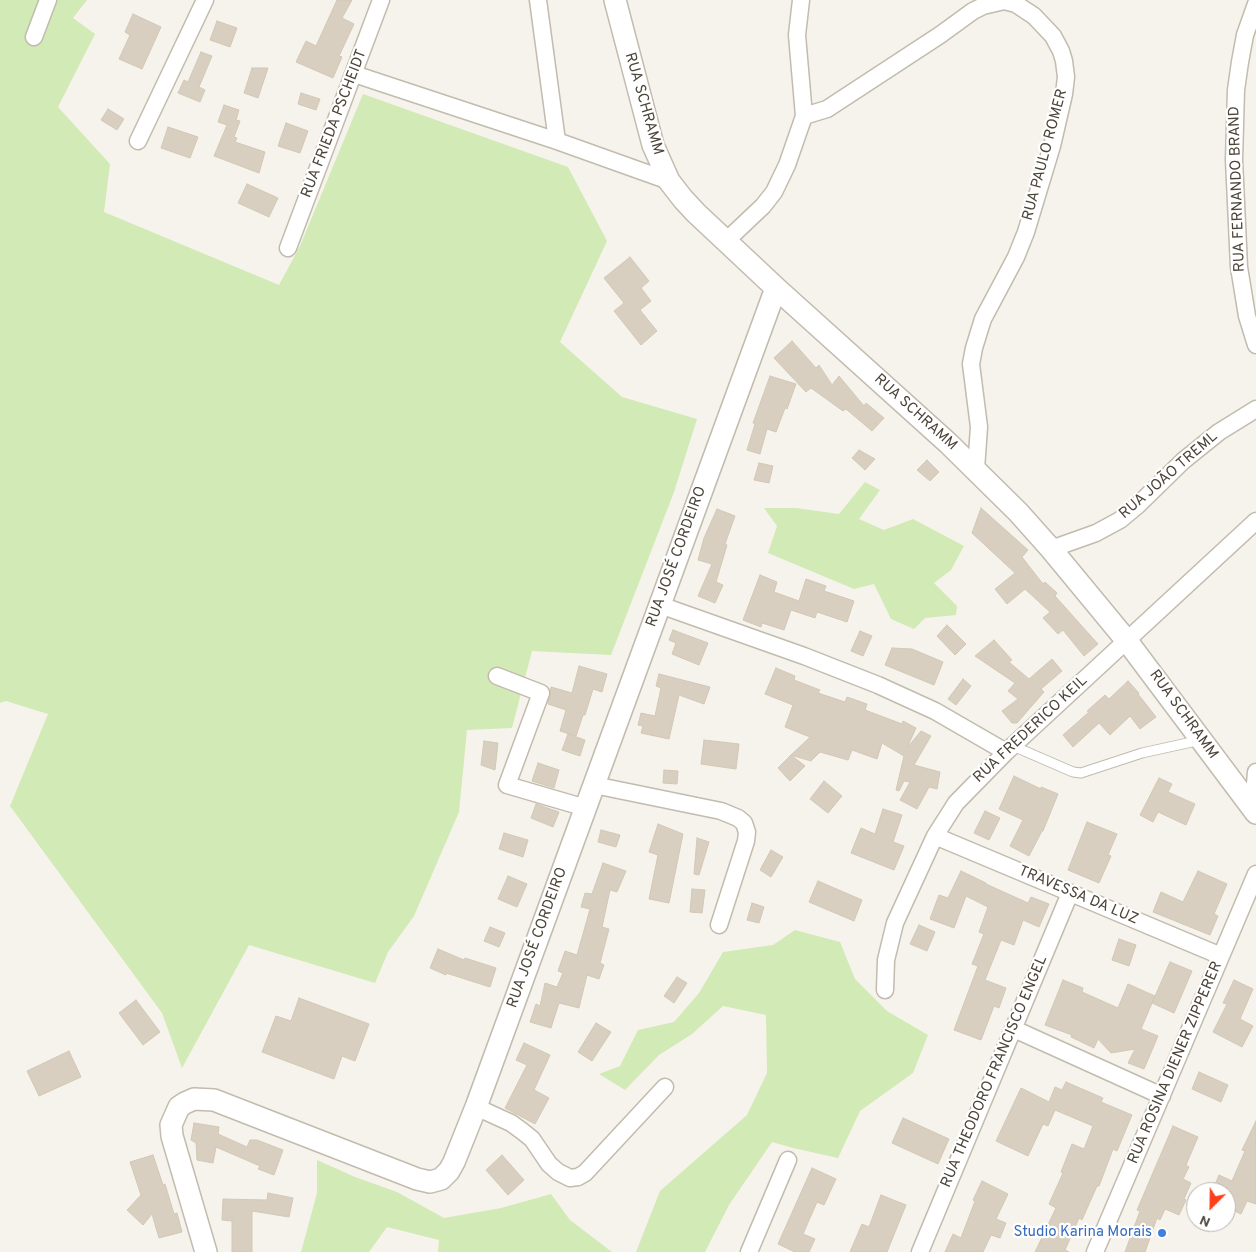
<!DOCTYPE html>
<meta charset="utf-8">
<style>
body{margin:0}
#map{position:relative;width:1256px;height:1252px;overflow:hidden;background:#f6f3ec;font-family:Overpass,sans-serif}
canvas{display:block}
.north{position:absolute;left:1186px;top:1182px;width:50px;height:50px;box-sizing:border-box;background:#fff;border:1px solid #b7b4b0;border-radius:50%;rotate:203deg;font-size:14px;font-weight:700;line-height:20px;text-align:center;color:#4b4439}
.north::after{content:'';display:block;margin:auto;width:18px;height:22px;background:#fc3f1d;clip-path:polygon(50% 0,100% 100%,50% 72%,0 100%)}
</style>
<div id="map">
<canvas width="1256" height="1252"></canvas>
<div class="north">N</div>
</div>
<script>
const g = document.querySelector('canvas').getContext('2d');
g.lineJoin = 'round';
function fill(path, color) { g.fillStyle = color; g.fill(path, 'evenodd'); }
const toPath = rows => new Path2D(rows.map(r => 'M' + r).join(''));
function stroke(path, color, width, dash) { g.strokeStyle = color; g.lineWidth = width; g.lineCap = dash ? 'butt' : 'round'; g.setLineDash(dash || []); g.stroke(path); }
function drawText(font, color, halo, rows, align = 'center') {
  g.font = font + ' Overpass,sans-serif'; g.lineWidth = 4.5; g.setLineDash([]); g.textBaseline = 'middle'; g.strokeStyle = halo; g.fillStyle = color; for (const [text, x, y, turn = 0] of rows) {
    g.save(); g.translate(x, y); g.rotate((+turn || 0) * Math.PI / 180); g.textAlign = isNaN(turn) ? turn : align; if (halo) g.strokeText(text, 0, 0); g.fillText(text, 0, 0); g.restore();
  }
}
const green = toPath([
 [0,0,87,0,73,18,95,34,58,107,110,164,104,212,279,285,300,246,363,94,568,167,607,241,560,342,622,397,697,419,674,492,611,655,532,651,512,728,467,730,459,812,414,916,388,952,375,983,249,945,182,1068,162,1013,10,806,48,714,6,701,0,703],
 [865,482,880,490,859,519,884,530,913,519,964,546,951,570,934,583,957,606,956,615,925,618,914,629,891,619,874,584,854,589,768,553,777,526,764,508,796,508,839,514],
 [795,930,840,942,855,979,887,1011,928,1035,913,1073,860,1111,838,1158,793,1148,772,1142,729,1205,705,1252,636,1252,660,1191,747,1115,767,1073,766,1015,723,1006,692,1034,659,1055,625,1090,599,1074,620,1066,638,1030,674,1022,699,993,723,952,773,945],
 [317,1160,355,1177,397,1192,444,1218,501,1208,551,1194,570,1220,612,1252,438,1252,439,1240,387,1227,369,1252,301,1252,317,1193]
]);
const building = toPath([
 [337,0,352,0,342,18,354,24,339,56,342,57,333,78,296,62,306,41,316,46,337,0],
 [133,14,161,27,142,69,119,59,130,35,125,32,133,14],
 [217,21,237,28,230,47,210,40,217,21],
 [201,52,212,56,199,87,205,90,200,102,178,93,184,80,188,82,201,52],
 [252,68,268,68,258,98,244,93,252,68],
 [301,93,320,99,316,110,298,104,301,93],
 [224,105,239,110,236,120,240,121,234,137,237,138,235,142,265,152,259,173,214,156,227,125,218,122,224,105],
 [108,109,124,119,117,130,101,120,108,109],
 [286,123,308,131,300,153,278,146,286,123],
 [168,127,198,137,190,158,161,148,168,127],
 [247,184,278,198,269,217,238,203,247,184],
 [630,257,649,281,641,288,651,301,640,310,657,331,641,345,614,311,624,303,604,278,630,257],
 [792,341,816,368,819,365,832,385,839,376,864,406,866,403,884,418,872,431,846,409,843,411,811,388,806,392,774,358,792,341],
 [770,376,796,384,787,409,785,408,776,432,767,429,760,454,747,450,755,424,753,423,770,376],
 [859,450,875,459,865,470,852,458,859,450],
 [927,460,939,472,930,481,917,470,927,460],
 [759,463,773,466,769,483,754,480,759,463],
 [981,508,1028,550,1022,557,1043,584,1045,582,1057,593,1055,596,1098,644,1084,656,1063,630,1058,634,1043,618,1050,612,1025,589,1007,604,995,589,1015,573,972,533,981,508],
 [717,509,735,516,725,544,727,545,716,582,723,585,715,603,698,596,712,564,698,560,704,538,717,509],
 [760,575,777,582,774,592,799,601,806,579,826,586,824,591,854,601,847,622,817,612,815,618,791,610,784,630,762,623,761,627,743,620,760,575],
 [947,625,966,644,955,655,937,636,947,625],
 [673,630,708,643,699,665,672,654,676,643,669,640,673,630],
 [860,631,872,636,863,656,851,651,860,631],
 [994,640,1012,660,1009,662,1029,679,1052,659,1062,671,1041,689,1044,692,1017,723,1012,723,1002,711,1018,699,1008,691,1015,683,975,656,994,640],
 [892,648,912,649,943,662,934,685,885,665,892,648],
 [579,666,607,674,602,692,593,689,585,715,583,715,576,736,560,731,566,710,548,704,551,687,572,693,579,666],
 [776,668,795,676,794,680,820,690,818,693,845,702,847,697,867,704,865,710,902,724,903,721,916,728,907,748,921,731,931,736,914,765,940,772,937,789,929,787,917,809,900,800,910,782,904,781,899,791,896,790,904,756,882,743,877,759,852,750,848,760,820,752,811,761,791,755,810,737,785,727,793,705,765,694,776,668],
 [659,674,710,687,704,704,679,695,669,739,641,733,643,726,638,725,641,713,655,716,661,688,656,686,659,674],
 [963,679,971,686,956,705,948,699,963,679],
 [1128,681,1139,693,1138,694,1156,717,1140,729,1130,716,1110,735,1099,723,1073,747,1063,735,1089,712,1087,711,1105,695,1109,699,1128,681],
 [568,734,585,740,580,756,562,750,568,734],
 [704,740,739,744,736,769,701,764,704,740],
 [484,741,498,743,495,770,481,765,484,741],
 [791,755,805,766,790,781,778,768,791,755],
 [538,763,559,770,554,788,532,781,538,763],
 [664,770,678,771,677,784,663,783,664,770],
 [1014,776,1041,789,1041,787,1058,794,1043,831,1042,831,1029,856,1010,846,1023,820,999,809,1014,776],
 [1159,778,1172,784,1168,792,1195,804,1186,825,1158,812,1153,822,1140,815,1159,778],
 [824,781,842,796,828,813,810,799,824,781],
 [536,804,559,812,553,827,531,818,536,804],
 [883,809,902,815,893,842,904,846,894,870,851,853,861,828,875,834,883,809],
 [985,811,1000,818,989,840,974,833,985,811],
 [1087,822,1117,834,1108,855,1111,856,1099,883,1068,870,1087,822],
 [658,824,683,834,669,903,649,899,658,855,649,852,658,824],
 [601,830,620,835,616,847,598,842,601,830],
 [504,833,528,840,523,857,499,849,504,833],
 [697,838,709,842,699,875,694,874,697,838],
 [771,850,783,857,771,877,760,870,771,850],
 [603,863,626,871,617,892,610,890,602,927,609,929,600,963,604,965,599,979,587,975,579,1008,559,1003,551,1028,530,1022,536,1004,540,1006,545,983,557,987,563,973,558,971,565,951,577,955,590,909,581,907,585,893,592,894,603,863],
 [961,871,986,883,986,884,1028,903,1031,897,1049,904,1039,927,1023,920,1014,945,1001,940,985,980,1006,988,999,1008,994,1006,981,1040,954,1030,978,966,972,964,984,934,979,932,988,907,966,896,954,928,930,919,939,895,948,898,961,871],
 [1198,871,1227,884,1214,914,1218,916,1210,935,1153,912,1161,892,1183,902,1198,871],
 [508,876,527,884,517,907,498,899,508,876],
 [818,881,862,900,854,921,809,902,818,881],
 [692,889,705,890,702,913,690,912,692,889],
 [752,903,764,907,759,923,747,920,752,903],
 [919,925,935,932,927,951,910,944,919,925],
 [490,927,505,933,499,947,484,941,490,927],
 [1119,939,1136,945,1129,966,1112,960,1119,939],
 [438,949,464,960,465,958,496,968,490,987,446,973,446,975,430,968,438,949],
 [1170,962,1192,971,1174,1013,1152,1003,1170,962],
 [677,977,687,983,674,1003,664,996,677,977],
 [1063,980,1083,988,1082,992,1118,1008,1128,984,1155,996,1141,1029,1158,1036,1144,1069,1128,1063,1135,1049,1111,1053,1098,1039,1094,1048,1071,1037,1072,1035,1045,1025,1063,980],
 [1234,980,1253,989,1240,1019,1253,1026,1242,1047,1213,1032,1227,1004,1223,1003,1234,980],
 [299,998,369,1024,355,1061,342,1056,334,1079,262,1052,276,1016,291,1021,299,998],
 [136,1000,160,1032,143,1045,119,1013,136,1000],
 [596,1023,611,1032,592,1061,578,1052,596,1023],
 [524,1043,550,1055,534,1090,549,1098,535,1124,505,1108,527,1065,516,1060,524,1043],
 [69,1051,81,1077,39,1096,27,1071,69,1051],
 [1199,1072,1228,1085,1221,1102,1192,1089,1199,1072],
 [1066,1082,1103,1098,1101,1102,1132,1115,1117,1151,1113,1149,1099,1186,1097,1186,1082,1220,1079,1218,1065,1250,1069,1252,1035,1252,1056,1208,1049,1204,1063,1173,1061,1172,1072,1144,1084,1149,1093,1126,1055,1110,1048,1126,1043,1124,1028,1156,996,1141,1021,1088,1049,1102,1055,1087,1062,1090,1066,1082],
 [903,1118,949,1139,938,1164,892,1143,903,1118],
 [1256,1121,1256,1204,1247,1201,1241,1214,1226,1207,1226,1192,1212,1192,1219,1175,1232,1181,1245,1151,1242,1150,1256,1121],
 [194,1123,219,1127,218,1134,247,1147,250,1140,257,1140,283,1150,274,1175,258,1169,260,1166,216,1147,213,1163,197,1160,196,1143,191,1140,194,1123],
 [1173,1126,1198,1137,1186,1165,1189,1167,1183,1179,1191,1183,1184,1199,1186,1200,1179,1215,1165,1209,1160,1220,1157,1218,1145,1252,1125,1252,1140,1211,1137,1210,1173,1126],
 [153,1155,163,1185,165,1184,174,1214,177,1213,182,1232,159,1238,152,1214,143,1225,127,1210,141,1195,130,1162,153,1155],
 [502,1155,524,1180,508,1195,486,1170,502,1155],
 [812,1168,836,1179,824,1205,817,1202,803,1234,815,1239,809,1252,795,1252,778,1244,812,1168],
 [982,1181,1008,1194,996,1219,1006,1223,1000,1238,991,1235,983,1252,945,1252,953,1234,961,1238,975,1201,973,1200,982,1181],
 [268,1193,293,1198,289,1217,252,1211,252,1252,232,1252,232,1221,222,1220,223,1199,267,1200,268,1193],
 [881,1195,906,1205,887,1252,850,1252,862,1224,869,1227,881,1195]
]);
const service = toPath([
 [1013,746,1073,772,1081,773,1142,753,1201,740]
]);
const minor = toPath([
 [538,0,557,141],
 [801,0,797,35,804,116],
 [1256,4,1245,35,1240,62,1236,90,1234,160,1239,267,1247,316,1256,345],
 [34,37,48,0],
 [354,74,557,141,669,181],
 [138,141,205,0],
 [726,241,763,206,774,192,787,165,804,116,827,109,940,35,973,11,983,6,1004,1,1016,4,1034,16,1053,36,1061,51,1064,61,1066,77,1064,94,1052,146,1026,232,1016,257,983,319,974,348,971,364,979,427,976,469],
 [288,248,381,0],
 [1051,549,1096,533,1120,520,1138,505,1183,461,1219,432,1256,409],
 [660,605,804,656,878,685,935,711,1006,752],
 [497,676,541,693,507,785,586,808],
 [594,785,721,811,738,818,744,823,747,832,746,841,719,925],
 [1253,809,1256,772],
 [935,836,1221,956],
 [885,990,886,960,895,923,935,836,956,803,1006,752,1256,521],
 [1014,1029,1162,1096],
 [476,1107,511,1123,522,1131,532,1139,549,1164,558,1172,570,1178,578,1177,585,1173,665,1087],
 [749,1252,788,1160],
 [920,1252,1070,893],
 [1095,1252,1256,874]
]);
const tertiary = toPath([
 [615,0,653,145,669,181,683,199,696,213,776,288,948,443,1018,512,1051,549,1127,641,1256,813],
 [206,1252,172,1136,171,1125,179,1107,185,1103,194,1099,214,1100,417,1179,430,1182,441,1179,449,1171,454,1162,476,1107,776,288]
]);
const markers = [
 [1162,1233,5,"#3f7fe0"]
];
const streetNames = [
 ["RUA SCHRAMM",643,104,74],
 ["RUA FRIEDA PSCHEIDT",335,124,-69],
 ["RUA PAULO ROMER",1046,155,-75],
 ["RUA FERNANDO BRAND",1238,189,-92],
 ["RUA SCHRAMM",915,413,42],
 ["RUA JOÃO TREML",1169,476,-41],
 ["RUA JOSÉ CORDEIRO",677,557,-70],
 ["RUA SCHRAMM",1183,715,54],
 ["RUA FREDERICO KEIL",1031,730,-43],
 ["TRAVESSA DA LUZ",1078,896,23],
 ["RUA JOSÉ CORDEIRO",538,938,-70],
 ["RUA ROSINA DIENER ZIPPERER",1176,1063,-67],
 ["RUA THEODORO FRANCISCO ENGEL",995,1072,-67]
];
const shopNames = [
 ["Studio Karina Morais",1152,1233]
];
fill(green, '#d2eab5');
fill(building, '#d8cfc1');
stroke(building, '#d3c7b4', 1);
stroke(service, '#c2bbae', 11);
stroke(minor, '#c2bbae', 19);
stroke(tertiary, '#c2bbae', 24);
stroke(service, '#fff', 9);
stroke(minor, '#fff', 16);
stroke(tertiary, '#fff', 21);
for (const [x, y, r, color] of markers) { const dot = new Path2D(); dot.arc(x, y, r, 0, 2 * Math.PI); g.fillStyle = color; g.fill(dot); stroke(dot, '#fff', 2); }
drawText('15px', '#4b4439', '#fff', streetNames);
drawText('15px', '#366cbe', '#fff', shopNames, 'right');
</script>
